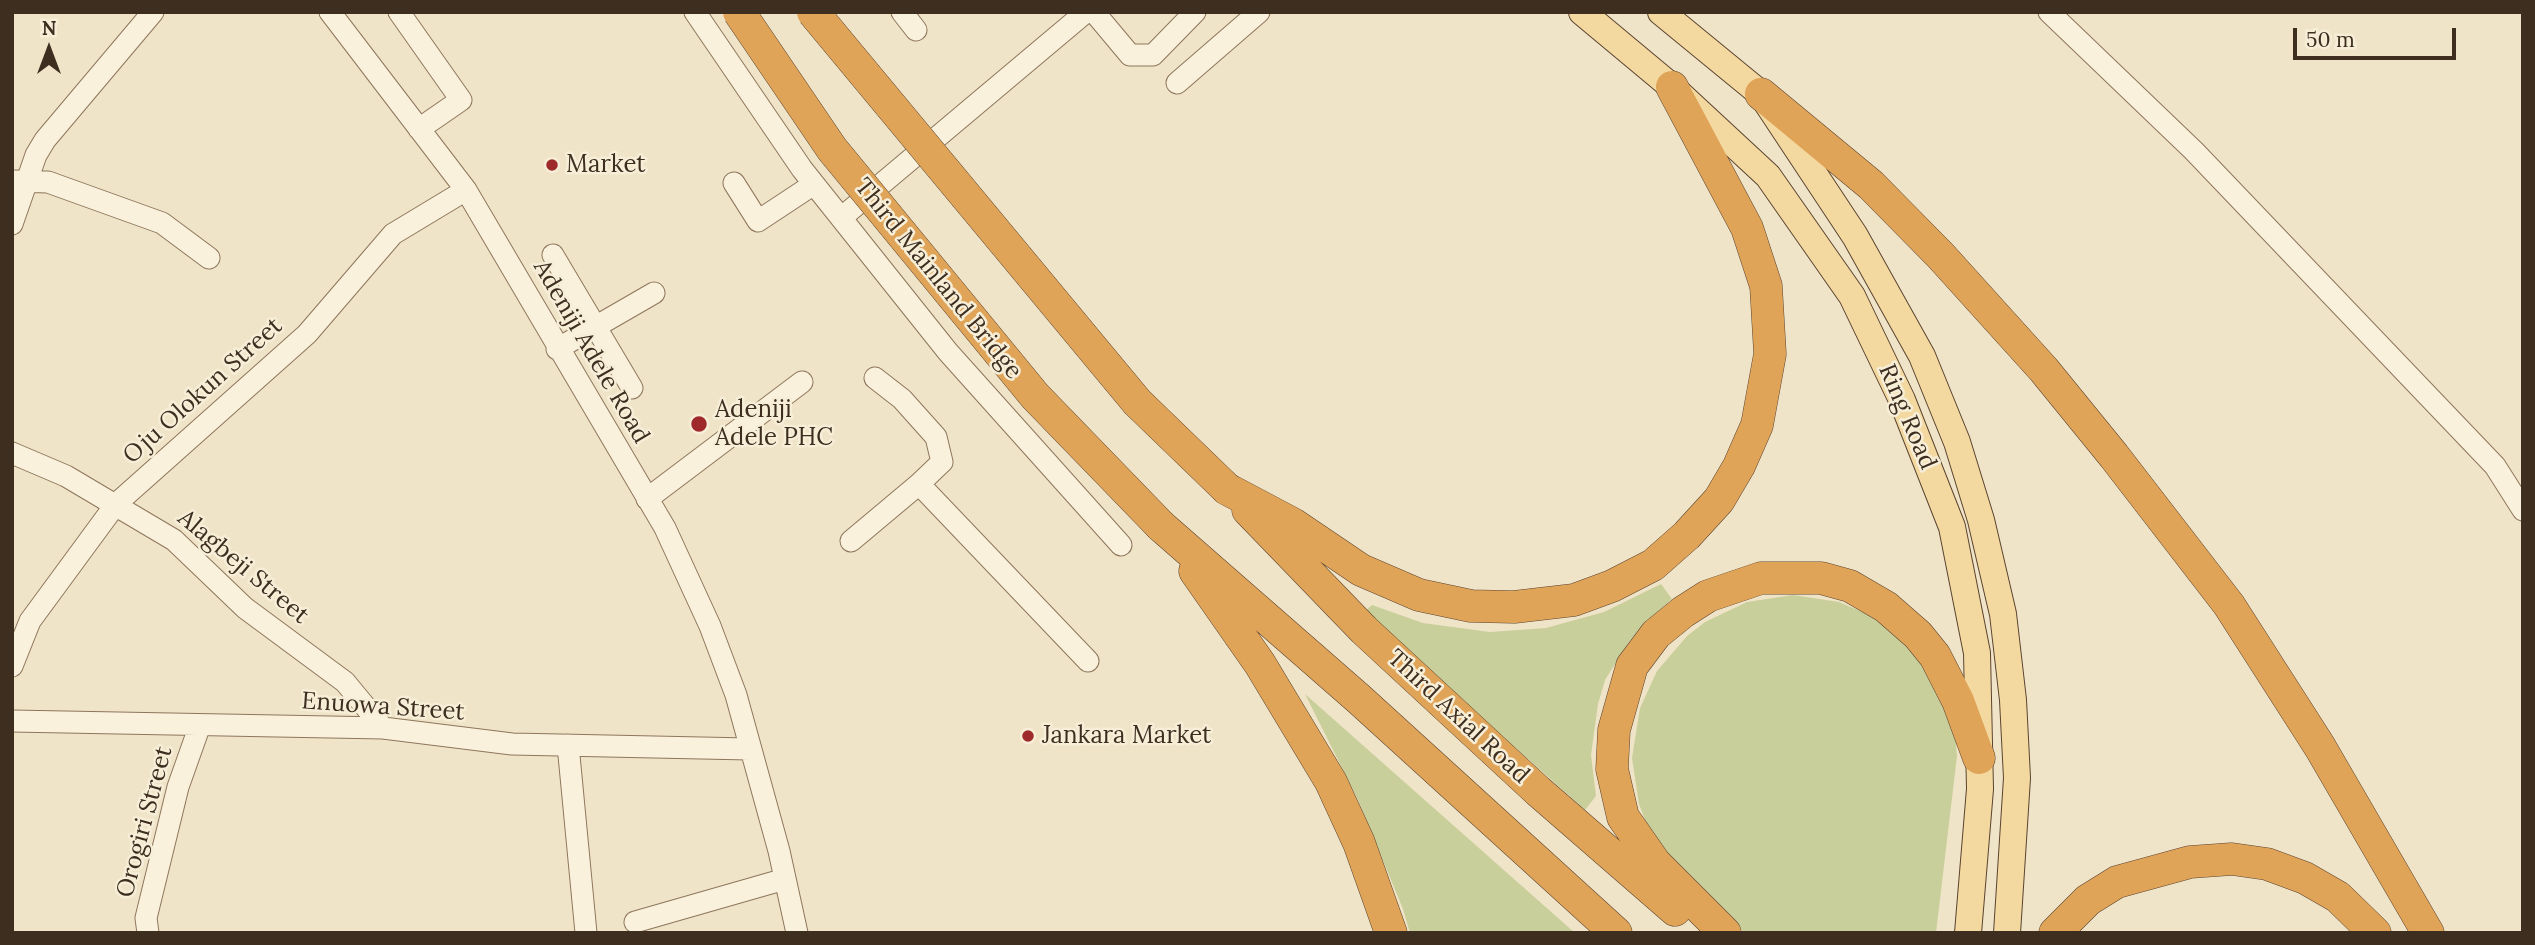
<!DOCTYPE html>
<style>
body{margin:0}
#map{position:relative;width:2535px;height:945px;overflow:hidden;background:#f0e4c8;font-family:Lora,serif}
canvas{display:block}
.frame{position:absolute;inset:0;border:14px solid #3d2e20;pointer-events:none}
.north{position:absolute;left:14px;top:14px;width:70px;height:70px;-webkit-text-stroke:5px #f7eed8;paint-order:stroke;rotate:0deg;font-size:19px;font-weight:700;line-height:28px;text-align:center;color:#3d2e20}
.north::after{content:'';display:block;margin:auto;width:24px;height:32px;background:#3d2e20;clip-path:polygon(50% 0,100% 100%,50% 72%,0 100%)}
.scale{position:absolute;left:2293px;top:28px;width:163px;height:32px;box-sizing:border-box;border:4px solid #3d2e20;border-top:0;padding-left:9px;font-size:21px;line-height:24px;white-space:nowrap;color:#3d2e20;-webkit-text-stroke:5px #f7eed8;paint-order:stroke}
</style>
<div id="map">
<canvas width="2535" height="945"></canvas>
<div class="frame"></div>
<div class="north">N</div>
<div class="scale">50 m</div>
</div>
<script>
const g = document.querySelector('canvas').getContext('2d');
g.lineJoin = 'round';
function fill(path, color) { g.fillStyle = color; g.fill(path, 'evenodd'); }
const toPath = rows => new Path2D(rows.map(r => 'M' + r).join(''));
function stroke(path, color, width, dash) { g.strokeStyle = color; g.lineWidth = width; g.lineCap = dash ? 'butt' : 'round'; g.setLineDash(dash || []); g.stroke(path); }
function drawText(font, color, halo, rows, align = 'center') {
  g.font = font + ' Lora,serif'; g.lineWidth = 5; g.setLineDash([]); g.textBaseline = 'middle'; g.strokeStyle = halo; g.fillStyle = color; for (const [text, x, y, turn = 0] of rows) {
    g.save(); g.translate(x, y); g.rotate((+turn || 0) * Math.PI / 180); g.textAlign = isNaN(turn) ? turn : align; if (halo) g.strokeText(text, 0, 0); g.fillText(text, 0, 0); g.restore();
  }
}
const green = toPath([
 [1661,584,1672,599,1645,623,1629,642,1605,680,1598,704,1591,755,1596,796,1585,810,1364,612,1372,605,1423,623,1490,632,1546,628,1604,612],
 [1793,595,1839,602,1881,620,1931,669,1955,733,1957,756,1936,933,1745,933,1702,896,1672,864,1647,825,1639,804,1632,758,1640,708,1657,671,1687,636,1705,622,1747,602],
 [1305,694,1575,933,1410,933,1403,909,1358,800]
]);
const minor = toPath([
 [330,12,466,190,665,528,710,626,736,695,779,851,797,933],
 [399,12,461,100,419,129],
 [695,12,802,169,948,352,1121,545],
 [902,12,916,30],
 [1094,12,1130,55,1153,55,1195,12],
 [2049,12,2194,151,2495,466,2523,510],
 [1177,83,1259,12],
 [14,181,48,182,162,223,209,258],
 [734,183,758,221,814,184],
 [841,218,1086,12],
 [12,224,36,155,45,140,153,12],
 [553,255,632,388],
 [557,349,654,293],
 [875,378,902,399,936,437,942,462,919,484],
 [12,453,66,476,174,540,245,608,345,682,383,728],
 [647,499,802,382],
 [851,541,919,484,1088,661],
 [12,666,30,621,116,504,307,334,393,234,466,190],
 [12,721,383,728,512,744,749,749],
 [568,745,586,933],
 [635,922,785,879],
 [148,933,146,918,178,787,200,725]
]);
const major = toPath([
 [1582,12,1672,87,1768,176,1852,296,1902,400,1952,527,1977,653,1980,789,1968,933],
 [1661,12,1761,94,1855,236,1922,356,1957,442,1981,520,2003,614,2013,700,2017,778,2007,933]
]);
const highway = toPath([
 [1761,94,1871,185,1941,256,2044,370,2114,456,2229,605,2320,747,2428,933],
 [1227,489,1293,524,1361,570,1419,595,1471,606,1514,607,1574,600,1612,586,1653,565,1687,535,1719,500,1739,466,1757,425,1770,354,1766,286,1747,228,1672,87],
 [1248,510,1364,630,1538,791,1675,910],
 [1161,526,1359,699,1616,933],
 [1195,571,1260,664,1331,782,1359,843,1391,933],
 [1725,933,1655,863,1623,817,1612,769,1614,730,1632,666,1656,634,1683,612,1708,596,1761,578,1821,578,1850,586,1886,607,1918,635,1935,656,1958,701,1979,758],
 [2055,933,2088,900,2117,882,2190,862,2232,859,2267,864,2305,878,2338,897,2375,933]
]);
const highwayBridge = toPath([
 [739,12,832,149,1035,396,1161,526],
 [813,12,1137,402,1227,489]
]);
const markers = [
 [552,165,7,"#9e2a2b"],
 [699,424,9,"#9e2a2b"],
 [1028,736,7,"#9e2a2b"]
];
const poiNames = [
 ["Market",566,165],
 ["Adeniji",715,410],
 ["Adele PHC",715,438],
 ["Jankara Market",1042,736]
];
const streetNames = [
 ["Third Mainland Bridge",938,279,51],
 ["Adeniji Adele Road",591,352,60],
 ["Oju Olokun Street",203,391,-42],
 ["Ring Road",1907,417,67],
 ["Alagbeji Street",243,567,40],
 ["Enuowa Street",383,707,4],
 ["Third Axial Road",1458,717,43],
 ["Orogiri Street",145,822,-75]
];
fill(green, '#c9cf9b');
stroke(minor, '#8d765c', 23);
stroke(major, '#5b4430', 28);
stroke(highway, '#5b4430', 33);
stroke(minor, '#faf1dc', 21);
stroke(major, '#f3d9a0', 26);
stroke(highway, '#e0a458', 32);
stroke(highwayBridge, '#5b4430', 33, []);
stroke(highwayBridge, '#e0a458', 32);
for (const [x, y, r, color] of markers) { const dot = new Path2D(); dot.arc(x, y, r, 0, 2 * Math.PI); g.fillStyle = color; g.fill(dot); stroke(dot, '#f7eed8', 2.5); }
drawText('24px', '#3d2e20', '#f7eed8', poiNames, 'left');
drawText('24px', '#3d2e20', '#f7eed8', streetNames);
</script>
